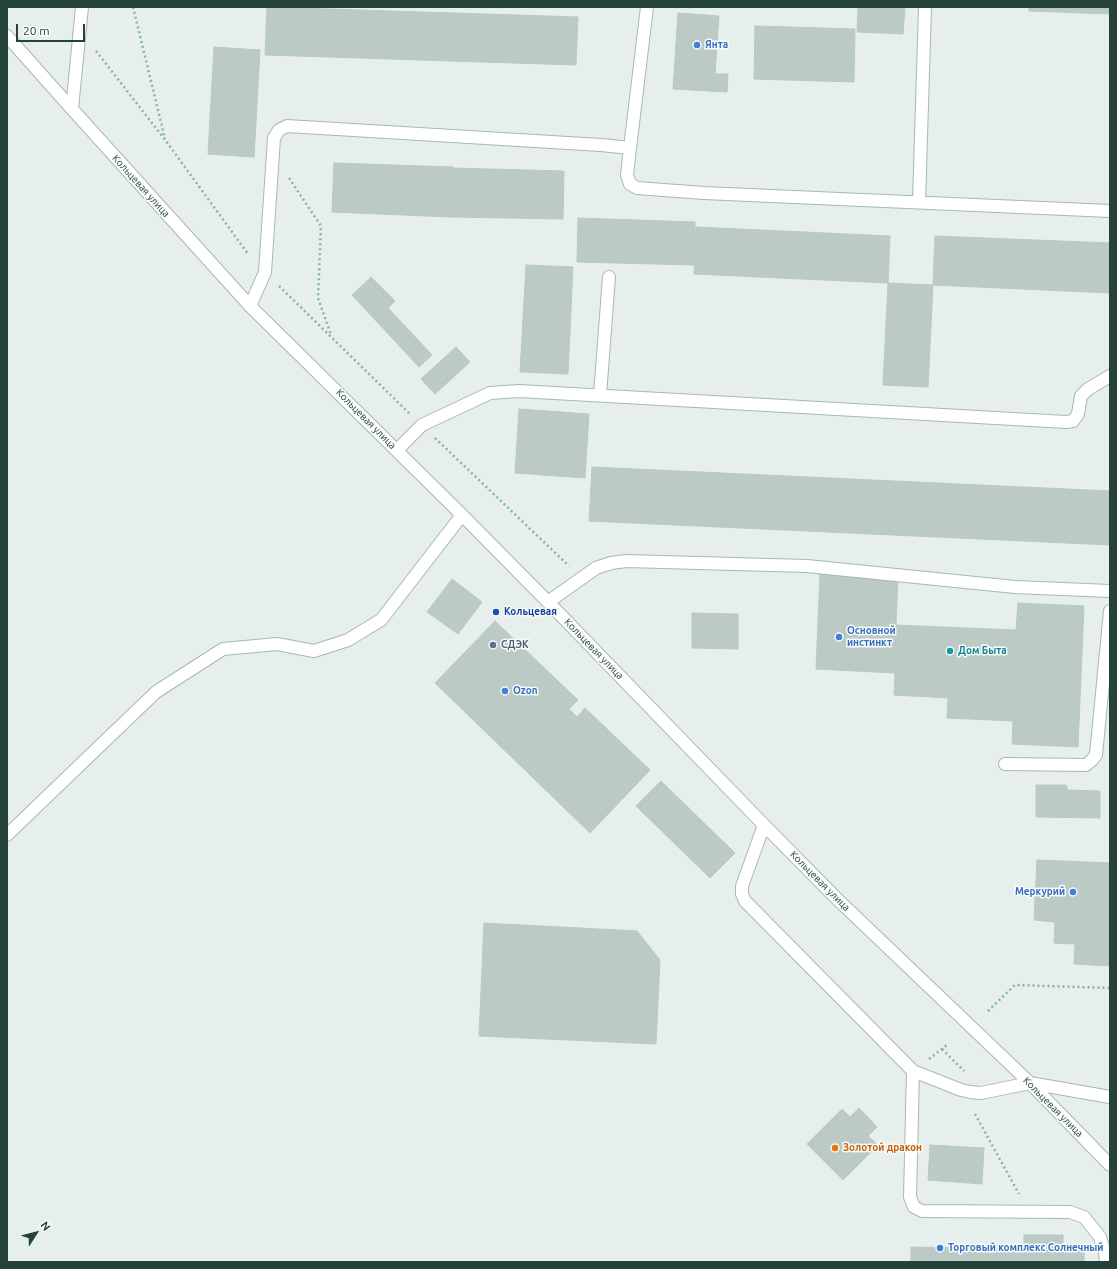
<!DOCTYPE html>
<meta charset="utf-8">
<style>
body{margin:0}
#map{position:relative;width:1117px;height:1269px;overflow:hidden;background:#e6efeb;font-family:Ubuntu,sans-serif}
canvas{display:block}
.frame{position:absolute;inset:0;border:8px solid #24423a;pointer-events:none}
.north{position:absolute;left:16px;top:1213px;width:40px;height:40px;-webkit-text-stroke:3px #f7fbf9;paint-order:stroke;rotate:54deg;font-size:11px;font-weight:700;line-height:16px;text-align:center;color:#24423a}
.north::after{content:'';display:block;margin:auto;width:14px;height:18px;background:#24423a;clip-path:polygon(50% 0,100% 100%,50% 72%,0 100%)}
.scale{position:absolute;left:16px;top:24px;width:69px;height:18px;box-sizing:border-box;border:2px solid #24423a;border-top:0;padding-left:5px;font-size:12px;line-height:14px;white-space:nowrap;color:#24423a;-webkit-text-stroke:3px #f7fbf9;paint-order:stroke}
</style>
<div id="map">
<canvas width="1117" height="1269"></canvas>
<div class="frame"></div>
<div class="north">N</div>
<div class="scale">20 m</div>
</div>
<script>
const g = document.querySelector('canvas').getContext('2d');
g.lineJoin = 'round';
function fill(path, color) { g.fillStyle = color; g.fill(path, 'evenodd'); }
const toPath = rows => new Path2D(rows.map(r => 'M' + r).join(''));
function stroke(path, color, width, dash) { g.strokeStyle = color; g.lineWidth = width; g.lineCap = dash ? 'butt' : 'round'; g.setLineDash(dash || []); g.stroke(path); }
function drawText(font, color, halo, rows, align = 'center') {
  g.font = font + ' Ubuntu,sans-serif'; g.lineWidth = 3; g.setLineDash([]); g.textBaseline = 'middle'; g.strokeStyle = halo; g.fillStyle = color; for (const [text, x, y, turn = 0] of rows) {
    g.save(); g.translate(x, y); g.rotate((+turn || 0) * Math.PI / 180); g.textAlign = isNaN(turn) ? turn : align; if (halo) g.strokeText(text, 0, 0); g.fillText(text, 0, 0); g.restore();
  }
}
const building = toPath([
 [267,7,578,17,576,65,265,55,267,7],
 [858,7,905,7,903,34,857,32,858,7],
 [1029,7,1110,7,1110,14,1029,11,1029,7],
 [678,13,719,16,715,74,728,74,727,92,673,89,678,13],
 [755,26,855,29,854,82,754,79,755,26],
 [214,47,260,50,254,157,208,154,214,47],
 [334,163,453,167,451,217,332,212,334,163],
 [453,168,564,171,563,219,451,217,453,168],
 [578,218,695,222,694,265,577,262,578,218],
 [696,227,890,236,888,283,694,274,696,227],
 [935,236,1110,243,1110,293,933,285,935,236],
 [526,265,573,267,568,374,520,372,526,265],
 [371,277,395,301,388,308,405,326,392,338,352,295,371,277],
 [888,283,933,285,928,387,883,385,888,283],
 [405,326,432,355,419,367,392,338,405,326],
 [456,347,470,362,435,394,421,379,456,347],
 [519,409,589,414,585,478,515,473,519,409],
 [592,467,1110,491,1110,545,589,521,592,467],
 [820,574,898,578,896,625,1016,630,1018,603,1084,606,1078,747,1012,744,1013,721,947,718,948,698,894,695,895,673,816,669,820,574],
 [452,579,482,602,458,634,427,612,452,579],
 [692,613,738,614,738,649,692,648,692,613],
 [495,621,578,700,569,709,577,717,585,708,650,770,590,833,435,683,495,621],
 [661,781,735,853,710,878,636,806,661,781],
 [1036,785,1066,785,1068,790,1100,791,1100,818,1036,817,1036,785],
 [1037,860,1110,863,1110,966,1074,964,1075,944,1054,943,1055,922,1034,920,1037,860],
 [484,923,637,931,660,960,656,1044,479,1036,484,923],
 [859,1108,877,1127,868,1136,878,1145,843,1180,807,1144,842,1109,850,1117,859,1108],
 [930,1145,984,1148,982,1184,928,1180,930,1145],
 [1024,1235,1063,1235,1063,1249,1084,1249,1084,1262,911,1262,911,1247,1024,1249,1024,1235]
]);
const path = toPath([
 [133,7,165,139],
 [96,51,166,141,248,254],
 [289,178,321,226,318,298,331,335],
 [279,286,410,414],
 [435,438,569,566],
 [988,1011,1015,985,1110,988],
 [942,1049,964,1071],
 [929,1059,947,1045],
 [975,1114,1019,1194]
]);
const minor = toPath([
 [7,36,72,109,250,306,462,515,548,602,764,825,835,897,1030,1083,1110,1165],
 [72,109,82,7],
 [630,148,647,7],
 [919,202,925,7],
 [250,306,265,272,274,138,279,130,287,126,601,145,630,148,627,175,630,184,637,188,704,193,1110,211],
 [600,395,609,277],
 [397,450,422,425,490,393,519,391,1066,422,1073,421,1078,414,1081,396,1088,389,1110,376],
 [548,602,596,568,611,563,626,561,807,566,1015,587,1110,591],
 [1005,764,1086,765,1092,760,1096,755,1110,611],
 [764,825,742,886,742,894,745,901,913,1071,961,1090,970,1092,981,1093,1030,1083,1110,1097],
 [7,835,156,692,223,649,277,644,314,651,348,640,381,620,462,515],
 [913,1071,910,1197,914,1207,922,1211,1070,1212,1084,1217,1100,1237,1105,1253,1106,1262]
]);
const markers = [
 [697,45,4,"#3f7fe0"],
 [496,612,4,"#1a4fb4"],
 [839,637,4,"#3f7fe0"],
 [493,645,4,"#5c6f8a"],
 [950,651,4,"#0f9aa8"],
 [505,691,4,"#3f7fe0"],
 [1073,892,4,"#3f7fe0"],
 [835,1148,4,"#e8710a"],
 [940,1248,4,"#3f7fe0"]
];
const shopNames = [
 ["Янта",705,45],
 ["Основной",847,631],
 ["инстинкт",847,643],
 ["Ozon",513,691],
 ["Меркурий",1065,892,"right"],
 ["Торговый комплекс Солнечный",948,1248]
];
const streetNames = [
 ["Кольцевая улица",141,186,48],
 ["Кольцевая улица",366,419,45],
 ["Кольцевая улица",594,649,46],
 ["Кольцевая улица",820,881,45],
 ["Кольцевая улица",1053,1107,45]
];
const transitNames = [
 ["Кольцевая",504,612]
];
const serviceNames = [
 ["СДЭК",501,645]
];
const cultureNames = [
 ["Дом Быта",958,651]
];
const foodNames = [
 ["Золотой дракон",843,1148]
];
fill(building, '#bbcac4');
stroke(building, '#b8c9c2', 1);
stroke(minor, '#a8b8b2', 14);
stroke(path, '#86b3a5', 2.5, [2, 3]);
stroke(minor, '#fff', 12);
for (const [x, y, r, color] of markers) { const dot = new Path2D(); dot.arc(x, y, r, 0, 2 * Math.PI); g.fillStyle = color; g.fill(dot); stroke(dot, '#f7fbf9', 1.5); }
drawText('bold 10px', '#366cbe', '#f7fbf9', shopNames, 'left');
drawText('10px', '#24423a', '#f7fbf9', streetNames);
drawText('bold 10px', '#164399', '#f7fbf9', transitNames, 'left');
drawText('bold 10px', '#4e5e75', '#f7fbf9', serviceNames, 'left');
drawText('bold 10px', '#0d838f', '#f7fbf9', cultureNames, 'left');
drawText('bold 10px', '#c56008', '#f7fbf9', foodNames, 'left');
</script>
